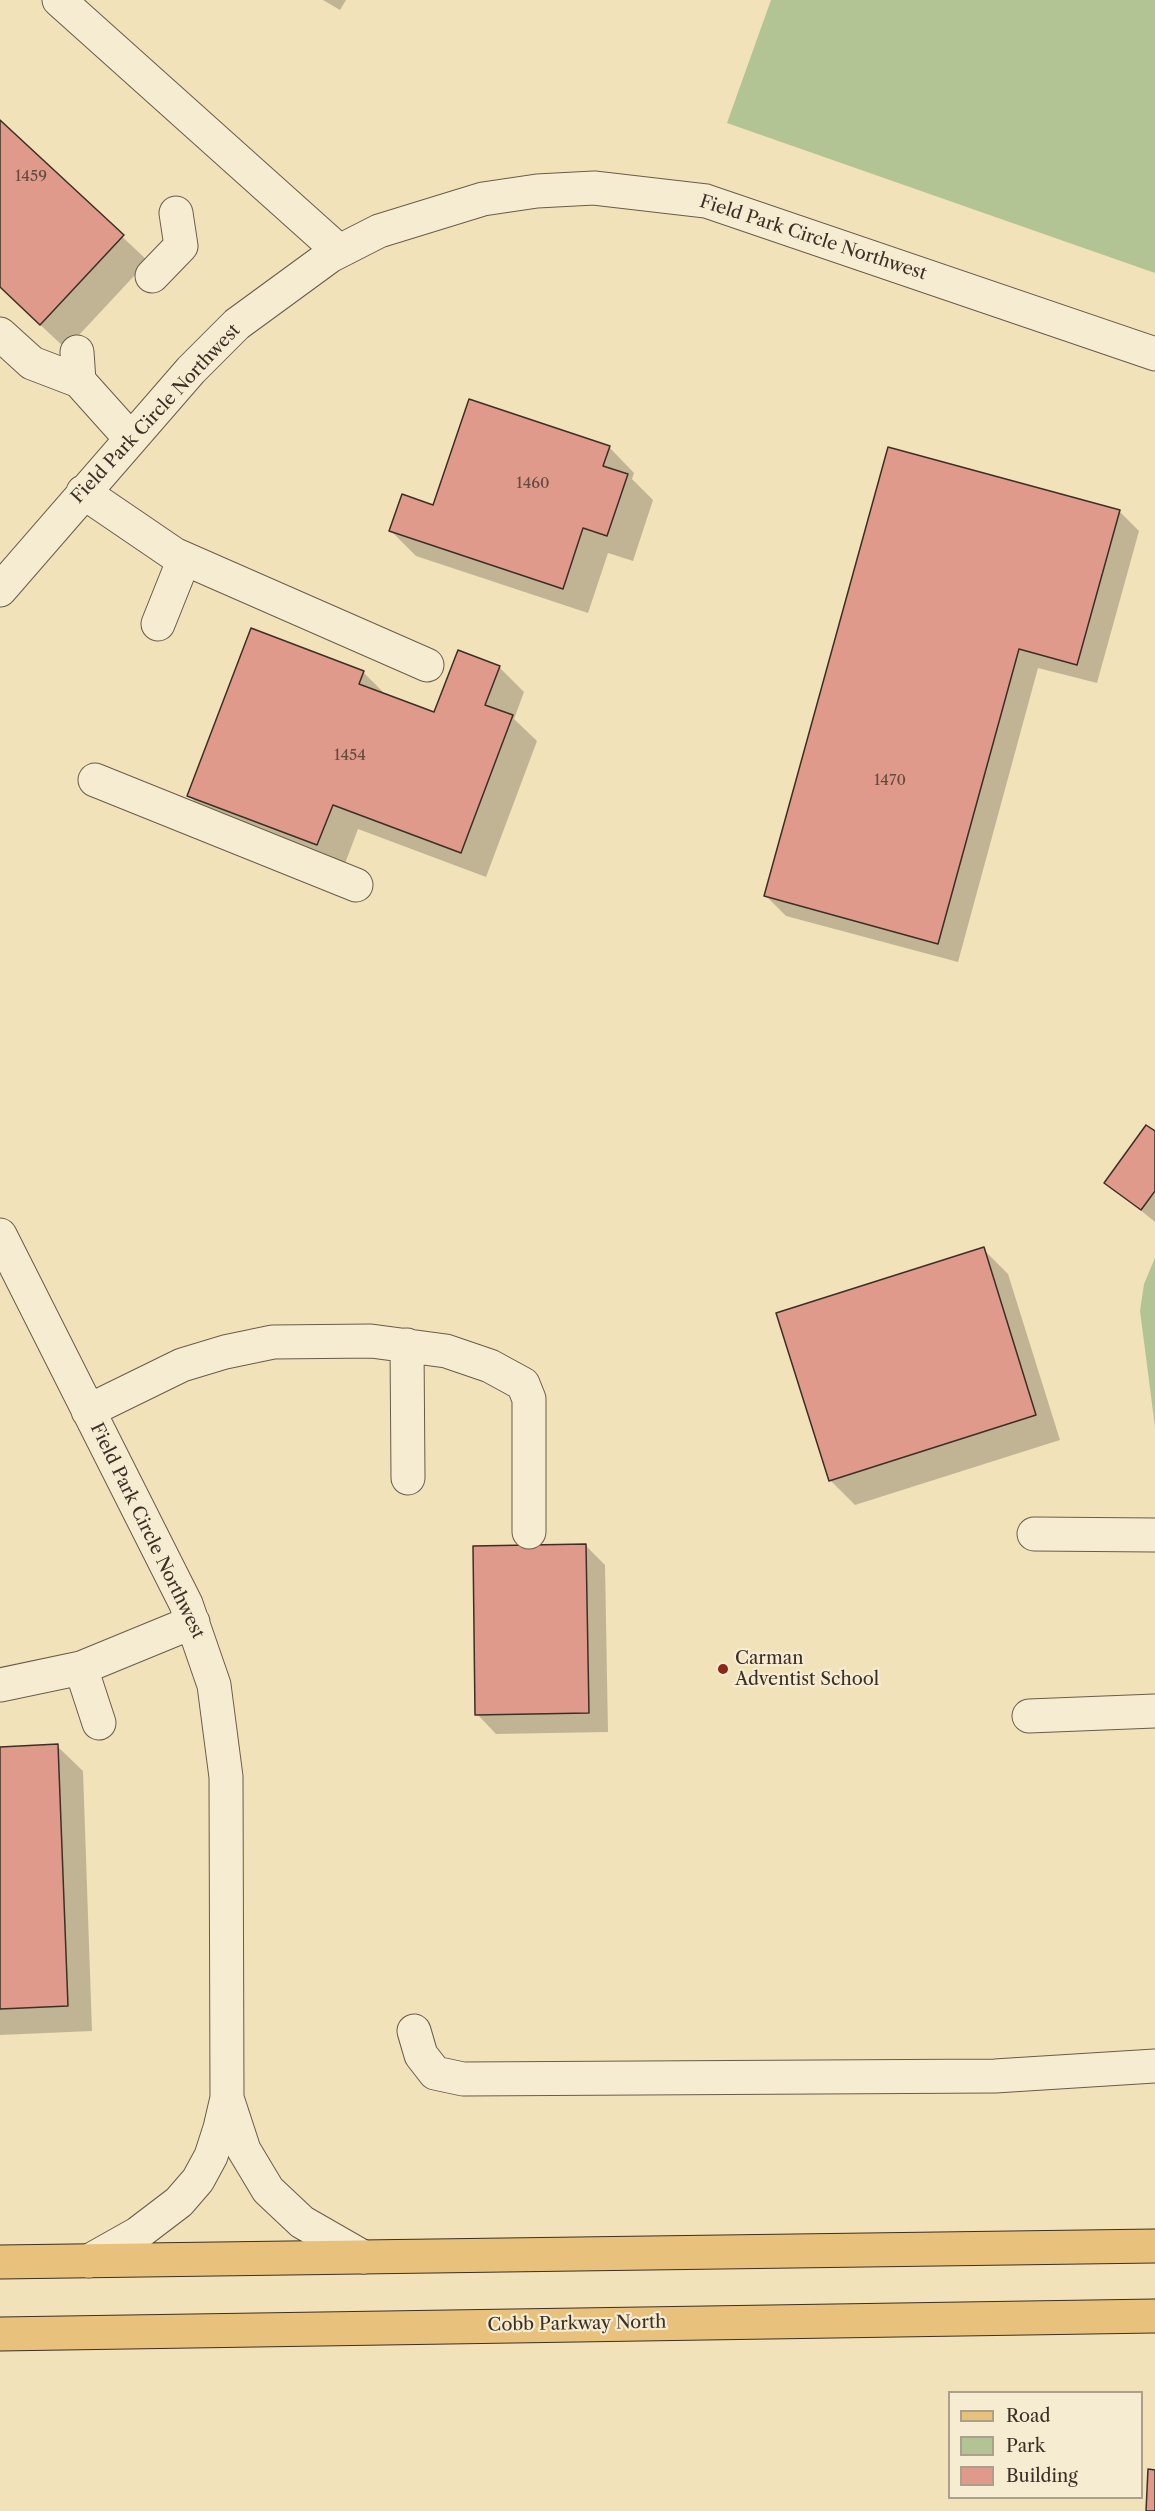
<!DOCTYPE html>
<style>
body{margin:0}
#map{position:relative;width:1155px;height:2511px;overflow:hidden;background:#f1e2b9;font-family:"Libre Caslon Text",serif}
canvas{display:block}
.legend{position:absolute;left:948px;top:2391px;width:195px;height:108px;box-sizing:border-box;background:#f6ecd2;border:2px solid #aca08d;margin:0;padding:8px 10px;list-style:none;font-size:18px;color:#3c2f25}
.legend li{display:flex;align-items:center;gap:12px;height:30px}
.legend b{width:30px;border:2px solid #aca08d}
</style>
<div id="map">
<canvas width="1155" height="2511"></canvas>
<ul class="legend">
<li><b style="height:8px;background:#e8c17c"></b>Road</li>
<li><b style="height:16px;background:#b3c494"></b>Park</li>
<li><b style="height:16px;background:#df9a8b"></b>Building</li>
</ul>
</div>
<script>
const g = document.querySelector('canvas').getContext('2d');
g.lineJoin = 'round';
function fill(path, color) { g.fillStyle = color; g.fill(path, 'evenodd'); }
const toPath = rows => new Path2D(rows.map(r => 'M' + r).join(''));
function stroke(path, color, width, dash) { g.strokeStyle = color; g.lineWidth = width; g.lineCap = dash ? 'butt' : 'round'; g.setLineDash(dash || []); g.stroke(path); }
function drawText(font, color, halo, rows, align = 'center') {
  g.font = font + ' "Libre Caslon Text",serif'; g.lineWidth = 4.5; g.setLineDash([]); g.textBaseline = 'middle'; g.strokeStyle = halo; g.fillStyle = color; for (const [text, x, y, turn = 0] of rows) {
    g.save(); g.translate(x, y); g.rotate((+turn || 0) * Math.PI / 180); g.textAlign = isNaN(turn) ? turn : align; if (halo) g.strokeText(text, 0, 0); g.fillText(text, 0, 0); g.restore();
  }
}
const green = toPath([
 [771,0,1155,0,1155,273,727,123],
 [1155,1258,1155,1427,1140,1311,1144,1284]
]);
const shadow = toPath([
 [323,0,346,0,340,10],
 [0,122,148,261,66,349,0,287],
 [609,447,634,473,632,479,653,500,633,561,608,553,588,613,416,556,391,531,434,507],
 [1119,511,1139,531,1097,683,1038,668,958,962,786,916,766,896],
 [252,630,364,673,387,696,435,714,499,667,524,692,514,719,537,741,486,877,358,829,343,869,214,821,189,796],
 [1155,1133,1155,1222,1106,1182],
 [983,1249,1008,1274,1060,1440,855,1505,830,1480],
 [585,1545,605,1565,608,1732,496,1734,477,1714],
 [57,1746,83,1771,92,2031,0,2035,0,1748]
]);
const building = toPath([
 [0,120,124,235,40,325,0,287,0,120],
 [469,399,610,446,603,466,628,474,607,536,583,528,563,589,389,531,402,494,433,505,469,399],
 [888,447,1120,510,1077,665,1019,649,938,944,764,896,888,447],
 [251,628,364,671,359,684,434,712,458,650,500,666,485,705,513,715,461,853,333,805,317,845,187,796,251,628],
 [1146,1125,1155,1131,1155,1191,1141,1210,1104,1183,1146,1125],
 [984,1247,1036,1415,829,1481,776,1313,984,1247],
 [586,1544,589,1713,475,1715,473,1546,586,1544],
 [58,1744,68,2006,0,2009,0,1747,58,1744],
 [1148,2469,1155,2470,1155,2511,1146,2511,1148,2469]
]);
const minor = toPath([
 [59,0,339,251],
 [152,276,181,246,176,213],
 [0,334,32,363,79,381],
 [77,352,79,381,131,439],
 [83,492,174,554,427,665],
 [0,590,191,370,237,324,330,256,379,231,483,199,537,191,594,188,706,201,1155,354],
 [158,624,184,559],
 [95,780,356,885],
 [0,1235,186,1604,214,1685,226,1777,227,2098,220,2128,211,2156,198,2180,179,2202,137,2234,89,2261],
 [407,1345,408,1478],
 [88,1411,182,1365,225,1352,273,1342,371,1341,446,1351,490,1366,523,1384,529,1399,529,1532],
 [1034,1534,1155,1535],
 [81,1668,99,1723],
 [0,1685,81,1668,193,1622],
 [1029,1716,1155,1711],
 [414,2031,421,2055,435,2073,463,2079,995,2076,1155,2066],
 [227,2098,244,2150,268,2190,302,2222,363,2257]
]);
const major = toPath([
 [0,2262,1155,2246],
 [0,2334,1155,2316]
]);
const markers = [
 [723,1669,6,"#8f2418"]
];
const numberNames = [
 ["1459",31,177],
 ["1460",533,484],
 ["1454",350,756],
 ["1470",890,781]
];
const streetNames = [
 ["Field Park Circle Northwest",813,238,18],
 ["Field Park Circle Northwest",156,414,-47],
 ["Field Park Circle Northwest",147,1531,64],
 ["Cobb Parkway North",577,2324,-1]
];
const poiNames = [
 ["Carman",735,1659],
 ["Adventist School",735,1680]
];
fill(green, '#b3c494');
fill(shadow, '#0003');
fill(building, '#df9a8b');
stroke(building, '#3c2f25', 1.5);
stroke(minor, '#695c4a', 35);
stroke(major, '#3c2f25', 35);
stroke(minor, '#f6ecd2', 33);
stroke(major, '#e8c17c', 33);
for (const [x, y, r, color] of markers) { const dot = new Path2D(); dot.arc(x, y, r, 0, 2 * Math.PI); g.fillStyle = color; g.fill(dot); stroke(dot, '#f6ecd2', 2); }
drawText('15px', '#654a3e', null, numberNames);
drawText('18px', '#3c2f25', '#f6ecd2', streetNames);
drawText('18px', '#3c2f25', '#f6ecd2', poiNames, 'left');
</script>
